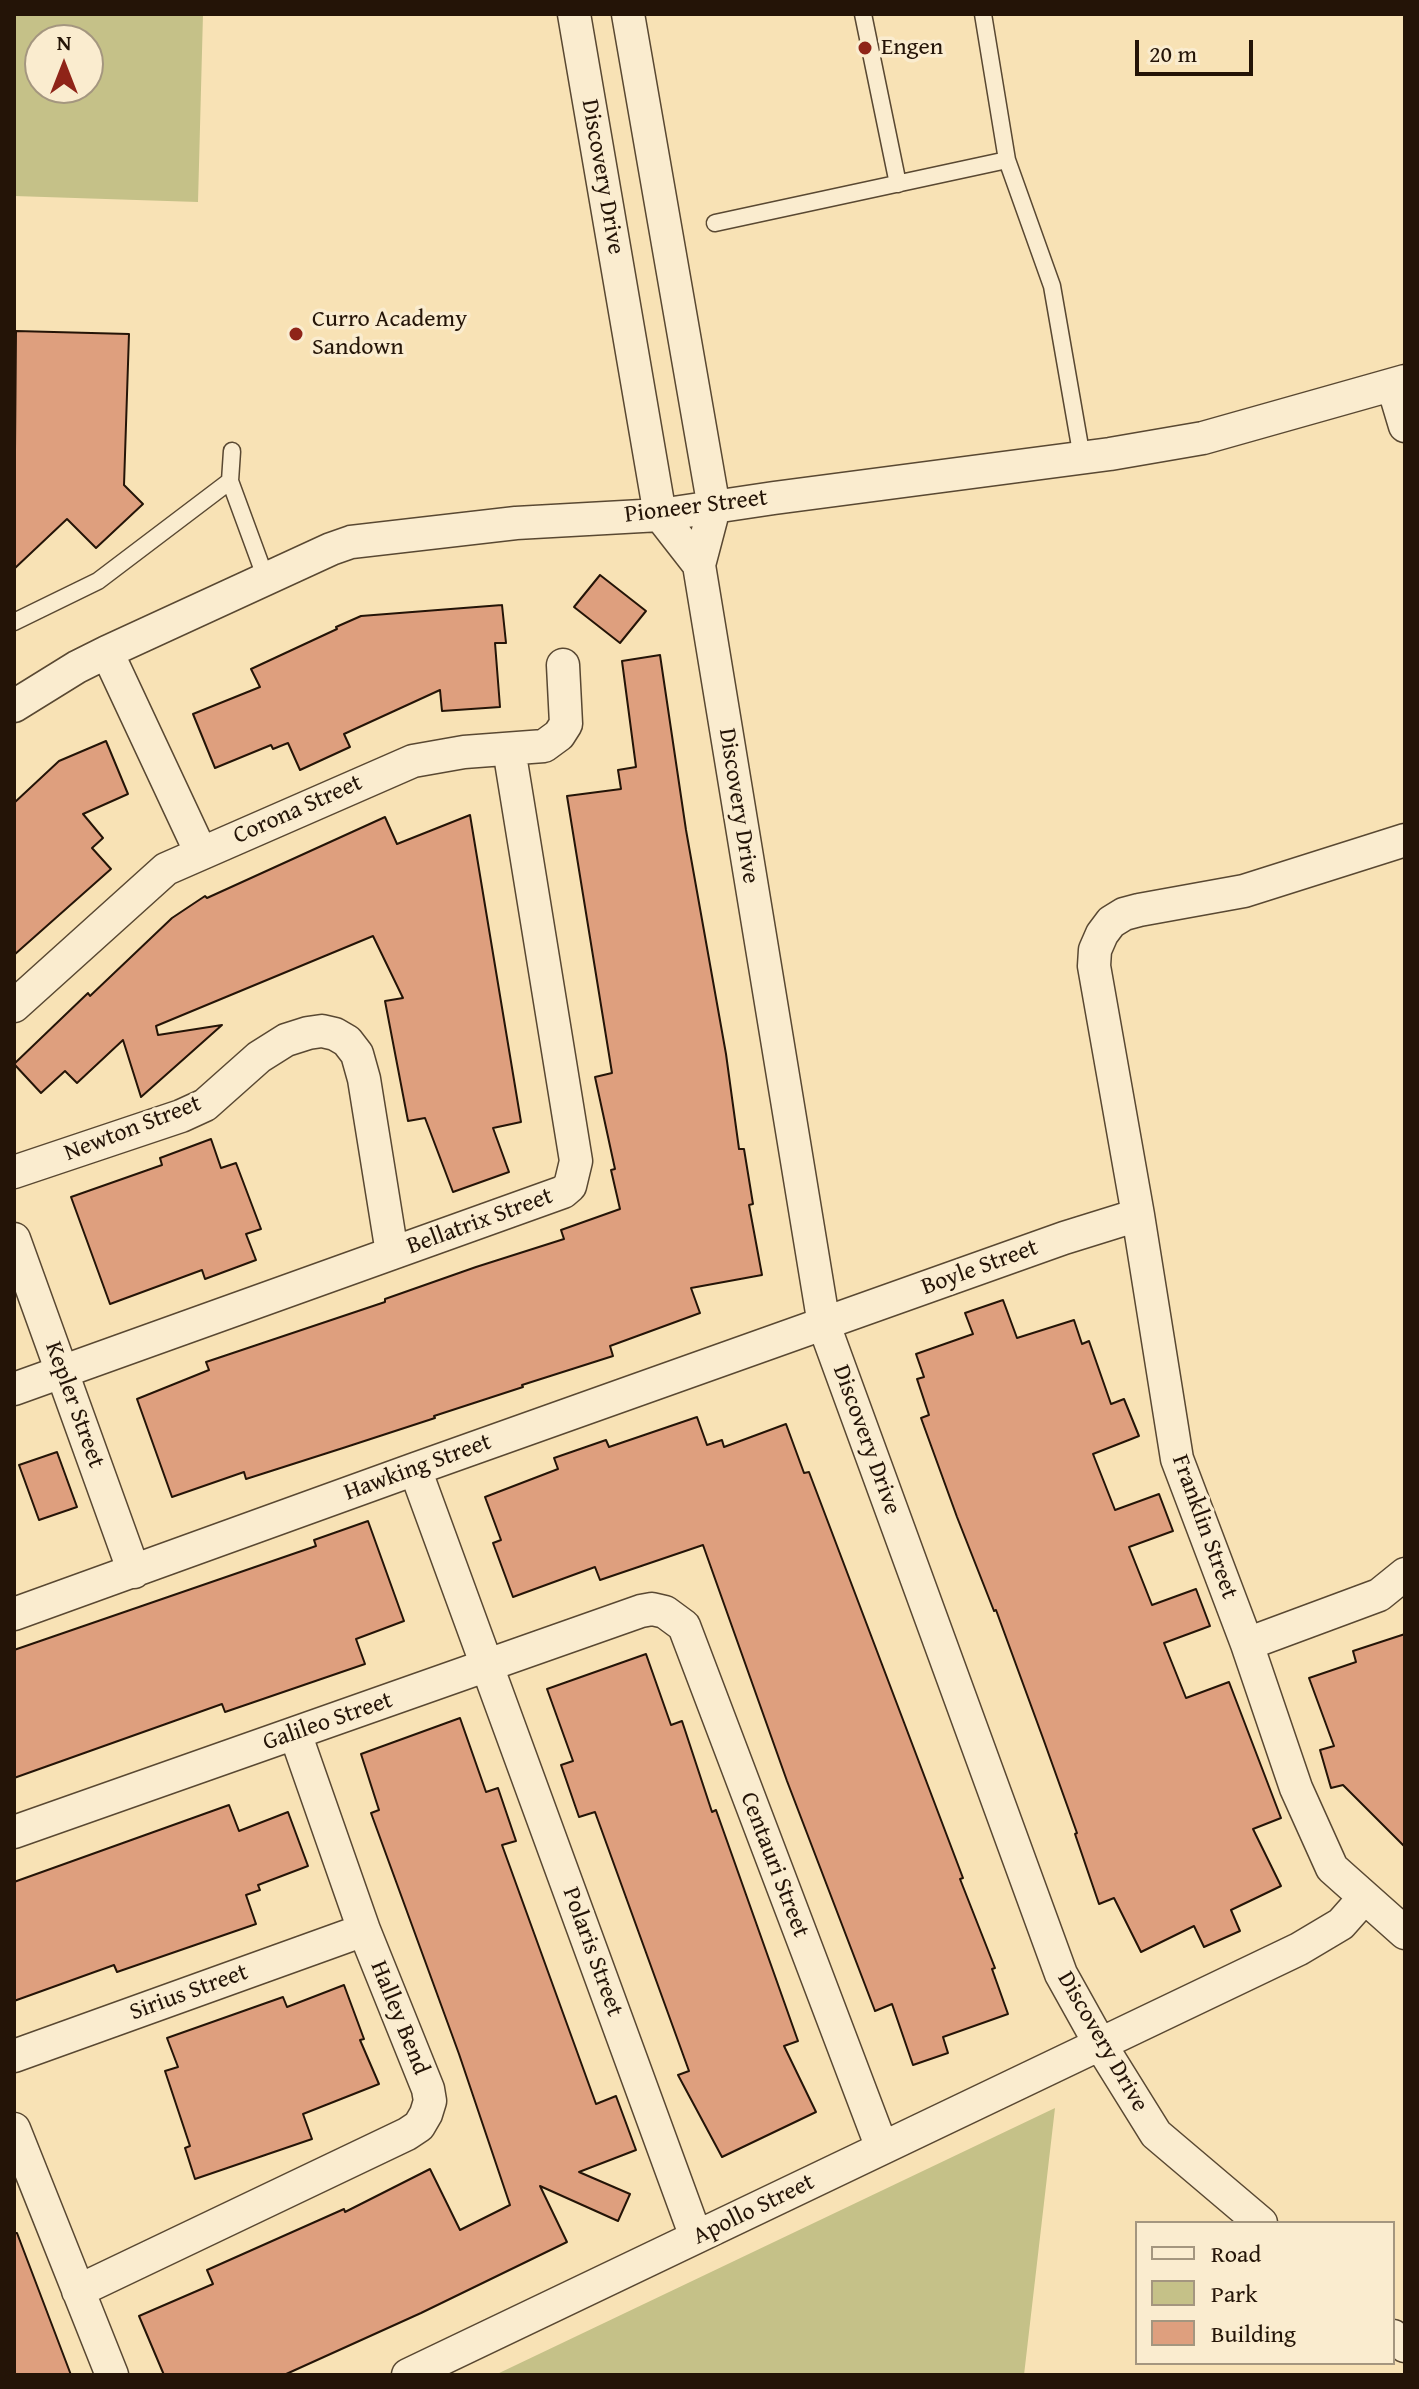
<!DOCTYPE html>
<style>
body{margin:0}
#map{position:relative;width:1419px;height:2389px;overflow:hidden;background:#f8e2b5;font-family:"Gentium Book Plus",serif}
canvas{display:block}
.frame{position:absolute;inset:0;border:16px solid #241407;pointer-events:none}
.legend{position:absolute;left:1135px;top:2221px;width:260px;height:144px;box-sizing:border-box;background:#faeccf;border:2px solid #a4967f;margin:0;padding:10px 14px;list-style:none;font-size:24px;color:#241407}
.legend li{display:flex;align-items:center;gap:16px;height:40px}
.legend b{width:40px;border:2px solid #a4967f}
.north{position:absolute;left:24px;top:24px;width:80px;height:80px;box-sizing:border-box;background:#faeccf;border:2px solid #a4967f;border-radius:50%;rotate:0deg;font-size:22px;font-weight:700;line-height:32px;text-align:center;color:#241407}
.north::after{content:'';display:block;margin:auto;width:28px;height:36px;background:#8f2418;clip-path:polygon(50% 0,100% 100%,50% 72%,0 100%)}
.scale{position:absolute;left:1135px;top:40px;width:118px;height:36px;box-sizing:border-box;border:4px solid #241407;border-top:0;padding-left:10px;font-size:24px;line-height:28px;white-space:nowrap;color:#241407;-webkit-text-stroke:6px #faeccf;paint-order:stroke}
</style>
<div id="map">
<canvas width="1419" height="2389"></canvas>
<div class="frame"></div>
<ul class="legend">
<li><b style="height:10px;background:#faeccf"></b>Road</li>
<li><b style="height:22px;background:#c5c188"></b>Park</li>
<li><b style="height:22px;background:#de9f7e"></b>Building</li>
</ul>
<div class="north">N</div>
<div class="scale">20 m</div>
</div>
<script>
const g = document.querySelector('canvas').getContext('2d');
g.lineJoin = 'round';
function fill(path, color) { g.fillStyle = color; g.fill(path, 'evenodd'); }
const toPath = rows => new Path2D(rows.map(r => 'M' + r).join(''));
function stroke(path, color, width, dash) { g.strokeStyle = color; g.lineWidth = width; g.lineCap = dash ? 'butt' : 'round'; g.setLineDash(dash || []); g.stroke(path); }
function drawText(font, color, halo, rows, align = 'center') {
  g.font = font + ' "Gentium Book Plus",serif'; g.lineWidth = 7; g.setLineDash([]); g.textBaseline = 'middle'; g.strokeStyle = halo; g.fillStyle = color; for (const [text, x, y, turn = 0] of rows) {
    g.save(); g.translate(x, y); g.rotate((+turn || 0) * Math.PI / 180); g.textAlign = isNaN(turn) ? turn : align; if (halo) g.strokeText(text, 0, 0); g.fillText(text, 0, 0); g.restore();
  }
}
const green = toPath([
 [14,14,203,14,198,202,14,196],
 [40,40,88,40,88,88,40,88],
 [1055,2108,1024,2375,495,2375]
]);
const building = toPath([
 [16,331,129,334,124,485,143,504,96,548,67,519,14,569,16,331],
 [600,575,646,611,620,643,574,607,600,575],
 [502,605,506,643,495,643,500,707,442,711,440,690,344,734,350,747,300,770,288,743,273,749,271,745,215,768,193,714,260,687,251,669,337,629,336,627,361,616,502,605],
 [660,655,686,830,726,1054,739,1149,744,1149,753,1204,749,1205,762,1275,691,1288,700,1313,610,1346,613,1356,522,1385,523,1387,434,1416,435,1418,343,1448,246,1479,244,1472,172,1497,137,1399,209,1370,206,1362,385,1302,385,1299,476,1267,564,1239,561,1230,620,1209,611,1170,615,1169,595,1077,612,1073,567,796,621,789,618,770,636,767,622,661,660,655],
 [106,741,128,794,83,814,103,838,92,848,111,869,14,955,14,803,59,761,106,741],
 [470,815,521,1122,493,1128,509,1172,453,1192,425,1118,408,1121,385,1001,403,998,373,936,156,1026,158,1035,222,1025,141,1097,123,1040,77,1083,65,1071,41,1093,14,1064,88,993,90,996,172,918,205,896,207,898,385,817,397,844,470,815],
 [211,1139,221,1168,236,1163,261,1229,246,1234,256,1260,205,1279,202,1270,110,1304,71,1197,162,1165,160,1158,211,1139],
 [1003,1300,1017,1338,1074,1320,1082,1344,1089,1341,1111,1404,1124,1399,1139,1436,1093,1454,1115,1510,1159,1494,1173,1531,1129,1547,1152,1605,1196,1589,1210,1626,1164,1643,1186,1698,1229,1682,1281,1818,1253,1829,1281,1886,1231,1910,1240,1931,1204,1947,1194,1926,1141,1952,1114,1898,1099,1904,1075,1834,1077,1833,1044,1741,996,1610,994,1611,957,1517,921,1418,929,1415,917,1379,924,1377,916,1354,973,1334,965,1313,1003,1300],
 [697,1417,707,1445,722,1440,724,1447,786,1424,804,1473,809,1472,963,1878,960,1879,995,1968,992,1969,1008,2014,943,2037,948,2053,913,2065,892,2004,875,2011,787,1781,703,1545,600,1580,595,1567,513,1597,493,1543,501,1540,485,1497,558,1469,554,1458,606,1440,609,1447,697,1417],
 [57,1452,77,1507,39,1520,19,1465,57,1452],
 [368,1521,404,1621,356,1639,365,1664,225,1712,222,1704,14,1778,14,1650,316,1546,314,1540,368,1521],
 [1405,1634,1405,1847,1343,1785,1331,1788,1320,1750,1334,1746,1309,1678,1356,1662,1353,1651,1405,1634],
 [646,1654,671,1725,682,1721,712,1812,716,1810,798,2041,784,2046,816,2112,722,2157,678,2075,689,2071,595,1812,579,1817,561,1765,573,1761,547,1689,646,1654],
 [460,1718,486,1792,498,1788,516,1841,502,1845,596,2104,616,2096,636,2150,579,2172,630,2194,618,2221,540,2186,567,2242,421,2313,284,2375,164,2375,139,2316,213,2284,207,2270,344,2209,345,2212,430,2169,460,2230,510,2205,459,2054,371,1813,379,1810,361,1754,460,1718],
 [229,1805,239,1831,288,1812,308,1866,258,1885,260,1890,246,1895,256,1924,117,1972,114,1965,14,2001,14,1882,229,1805],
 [344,1985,364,2039,360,2040,379,2084,303,2114,312,2139,195,2179,185,2148,190,2146,165,2071,178,2067,167,2038,283,1997,287,2007,344,1985],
 [14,2233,17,2233,71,2375,14,2375,14,2233]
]);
const lane = toPath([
 [863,14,898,184],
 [983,14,1007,160,1052,286,1082,458],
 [715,223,1007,160],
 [232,451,230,481,266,579],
 [14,622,98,581,230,481]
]);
const street = toPath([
 [574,14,660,515,699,565],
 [628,14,714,508,699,565,824,1325,1061,1974,1100,2044,1156,2134,1261,2223],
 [1393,386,1405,426],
 [107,652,201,853],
 [14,706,77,667,107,652,331,549,351,542,516,523,660,515,774,498,1110,454,1203,438,1405,381],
 [1405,840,1244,891,1139,910,1124,914,1111,922,1102,934,1095,950,1094,966,1138,1215,1177,1459,1247,1644,1296,1788,1332,1868,1405,1933],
 [14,1006,166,869,413,761,464,752,544,746,559,735,566,724,563,665],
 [14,1172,181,1116,205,1105,259,1057,286,1040,308,1033,322,1031,335,1034,347,1041,357,1054,364,1079,392,1253],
 [14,1239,134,1572],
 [14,1389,563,1192,570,1186,576,1161,509,749],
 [415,1469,696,2237],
 [14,1614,415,1469,1064,1238,1138,1215],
 [1247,1644,1379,1595,1405,1574],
 [14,1832,641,1611,652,1609,665,1612,684,1626,882,2148],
 [14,2056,364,1930],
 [14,2129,112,2375],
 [78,2291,407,2134,419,2126,426,2114,430,2101,428,2089,364,1930,295,1733],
 [1393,2336,1405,2346],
 [408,2375,1299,1949,1341,1924,1364,1898]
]);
const markers = [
 [865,48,8,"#8f2418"],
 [296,334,8,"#8f2418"]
];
const poiNames = [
 ["Engen",881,48],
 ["Curro Academy",312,320],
 ["Sandown",312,348]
];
const streetNames = [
 ["Discovery Drive",602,177,80],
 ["Pioneer Street",696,507,-7],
 ["Discovery Drive",738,806,81],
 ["Corona Street",298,810,-24],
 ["Newton Street",133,1129,-21],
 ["Bellatrix Street",480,1222,-20],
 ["Boyle Street",980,1268,-20],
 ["Kepler Street",74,1405,70],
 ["Discovery Drive",866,1440,70],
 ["Hawking Street",418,1468,-20],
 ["Franklin Street",1204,1527,70],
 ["Galileo Street",328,1722,-19],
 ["Centauri Street",774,1865,69],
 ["Polaris Street",592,1952,70],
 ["Sirius Street",189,1993,-20],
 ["Halley Bend",399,2018,68],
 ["Discovery Drive",1102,2042,60],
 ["Apollo Street",754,2210,-26]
];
fill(green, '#c5c188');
fill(building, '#de9f7e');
stroke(building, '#241407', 2);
stroke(lane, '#594832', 19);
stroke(street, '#594832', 35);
stroke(lane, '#faeccf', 16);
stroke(street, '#faeccf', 32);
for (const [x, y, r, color] of markers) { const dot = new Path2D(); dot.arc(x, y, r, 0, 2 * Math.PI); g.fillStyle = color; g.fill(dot); stroke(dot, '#faeccf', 3); }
drawText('24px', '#241407', '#faeccf', poiNames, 'left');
drawText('24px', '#241407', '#faeccf', streetNames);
</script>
